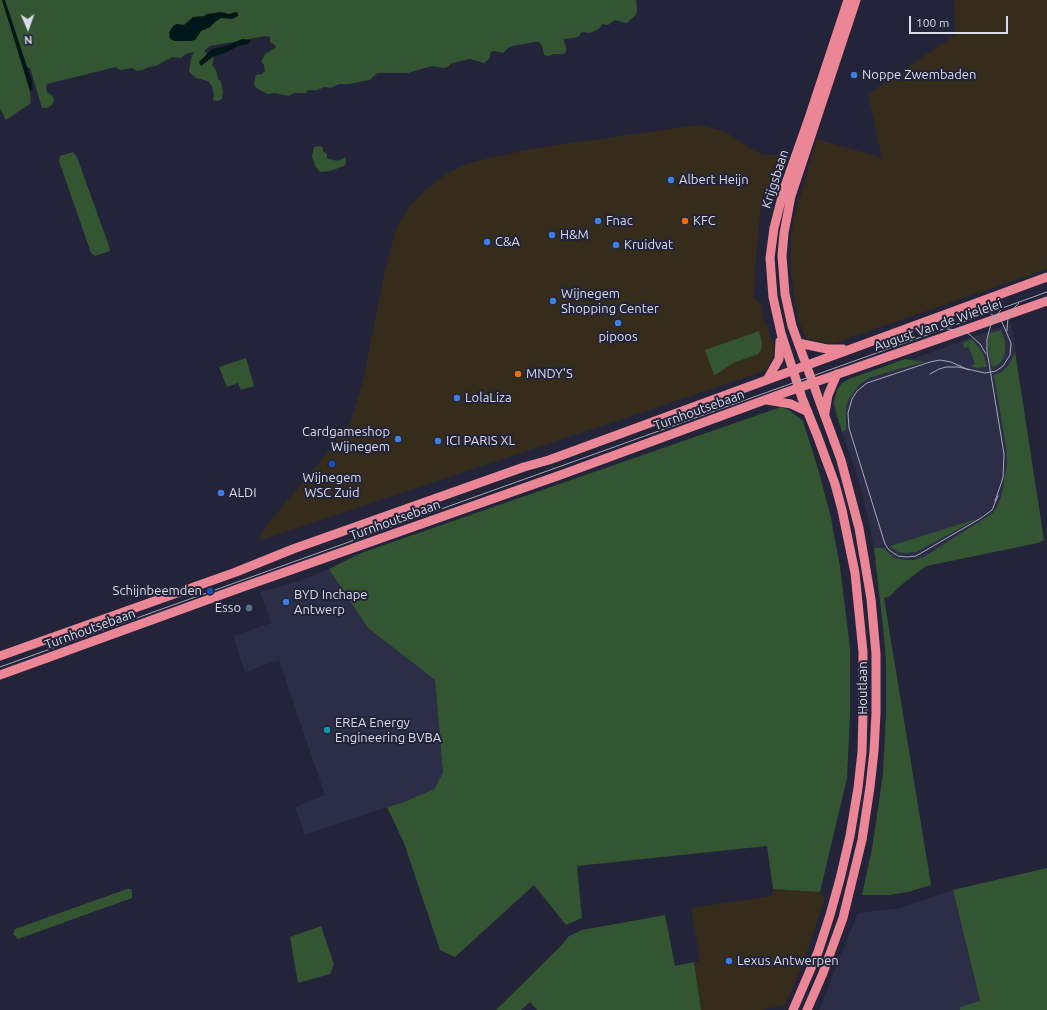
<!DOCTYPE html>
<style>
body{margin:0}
#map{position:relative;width:1047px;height:1010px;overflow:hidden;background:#232439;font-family:Ubuntu,sans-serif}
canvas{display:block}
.north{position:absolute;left:8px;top:8px;width:40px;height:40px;-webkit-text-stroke:3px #232439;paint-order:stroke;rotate:178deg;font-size:11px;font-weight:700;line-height:16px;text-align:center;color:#d9dbe9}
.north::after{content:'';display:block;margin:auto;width:14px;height:18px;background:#d9dbe9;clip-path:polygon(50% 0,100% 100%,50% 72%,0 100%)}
.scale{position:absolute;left:909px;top:16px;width:99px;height:18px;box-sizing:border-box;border:2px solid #d9dbe9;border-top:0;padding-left:5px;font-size:12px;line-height:14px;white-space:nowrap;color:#d9dbe9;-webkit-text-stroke:3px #232439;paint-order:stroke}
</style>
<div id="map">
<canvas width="1047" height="1010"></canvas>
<div class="north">N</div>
<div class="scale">100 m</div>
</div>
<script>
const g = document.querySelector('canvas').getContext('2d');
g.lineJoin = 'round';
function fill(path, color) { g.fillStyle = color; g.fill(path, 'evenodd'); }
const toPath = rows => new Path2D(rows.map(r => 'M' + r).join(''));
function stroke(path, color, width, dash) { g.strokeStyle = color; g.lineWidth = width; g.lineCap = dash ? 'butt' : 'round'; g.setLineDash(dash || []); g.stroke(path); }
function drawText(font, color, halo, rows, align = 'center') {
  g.font = font + ' Ubuntu,sans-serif'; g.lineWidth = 4; g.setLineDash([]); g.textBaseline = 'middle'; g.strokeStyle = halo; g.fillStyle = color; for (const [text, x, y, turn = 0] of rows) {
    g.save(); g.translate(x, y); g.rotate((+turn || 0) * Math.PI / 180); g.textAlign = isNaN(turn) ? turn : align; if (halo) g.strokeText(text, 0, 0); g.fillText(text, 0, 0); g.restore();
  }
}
const commercial = toPath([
 [954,0,1047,0,1047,269,835,343,829,343,806,339,800,324,795,301,791,274,791,237,794,217,817,139,882,158,868,94,955,35],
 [699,125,719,130,727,133,756,152,766,155,779,155,779,161,776,173,765,193,761,205,755,268,754,297,762,306,763,315,774,348,773,356,767,369,762,372,258,541,267,525,333,446,351,422,364,377,385,270,397,226,410,206,422,193,447,173,466,164,485,159,536,148],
 [773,889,820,892,825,899,800,971,785,1005,761,1010,701,1010,694,962,700,961,691,908,772,896]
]);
const built = toPath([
 [1011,323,1044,540,1038,543,926,566,900,585,889,597,879,598,874,548,862,492,849,452,835,413,833,406,834,399,845,384],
 [329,569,368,628,435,680,443,773,434,789,404,802,387,807,305,835,295,807,325,795,279,660,245,672,233,636,271,623,260,592,299,581],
 [953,890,980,1002,960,1007,960,1010,819,1010,858,913,900,908]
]);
const green = toPath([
 [0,0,636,0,637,10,636,15,628,22,626,23,615,20,608,25,602,24,599,29,590,33,582,32,578,37,574,38,563,39,566,47,566,52,563,54,554,54,548,56,544,55,542,45,539,42,535,42,512,46,508,48,503,53,495,51,491,52,489,59,484,63,470,59,452,63,448,67,443,68,432,66,408,73,378,73,376,74,370,80,349,84,339,84,330,88,325,87,317,90,308,90,306,93,294,93,289,96,275,93,267,94,255,87,254,84,256,75,262,74,265,71,264,65,261,62,265,54,275,48,276,46,270,42,270,37,266,36,210,46,204,51,214,58,212,66,214,67,217,73,218,79,221,81,223,92,222,99,218,101,213,100,214,94,212,86,208,81,196,78,189,72,191,58,194,52,186,54,181,58,172,57,156,66,149,67,143,70,137,71,132,68,120,70,116,67,47,84,46,88,47,92,53,96,54,101,52,105,47,108,42,108,30,68,23,66,30,91,31,103,6,120,0,109],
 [320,146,323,148,323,151,327,154,327,157,328,159,338,161,346,157,346,163,344,166,330,171,320,172,315,166,312,156,314,147],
 [73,152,77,157,109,246,110,251,95,256,91,253,59,161,60,156],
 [1001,330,1005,342,1005,352,1002,361,998,365,992,367,989,355,988,339,990,333],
 [759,331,762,343,761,350,758,354,733,363,720,372,714,375,705,350],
 [972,339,983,353,987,367,977,368,970,366,975,364,969,347,964,348,963,343],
 [1015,352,1044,540,1038,543,926,566,900,586,889,597,884,598,931,885,908,892,889,895,862,895,872,849,883,774,886,713,886,660,883,627,874,548,884,548,894,558,906,560,913,560,924,557,993,513,997,507,1002,494,1007,464,1006,447,994,375,1002,372,1010,363],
 [246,358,254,386,241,390,238,383,227,387,219,367],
 [905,359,925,362,881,374,869,378,860,384,849,399,846,406,846,430,842,432,834,403,837,390,842,383,849,379],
 [781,407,789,410,803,421,819,472,831,518,840,567,850,648,850,715,847,778,820,892,773,889,767,846,577,866,582,918,566,925,534,885,455,957,440,950,404,843,387,807,404,802,434,789,443,773,435,680,368,628,329,569,361,553],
 [977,519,916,552,904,553,898,552,893,549,890,546],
 [1047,868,1047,1010,960,1010,960,1007,980,1001,953,890],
 [127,889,131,889,132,892,132,898,18,939,13,934,15,929],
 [665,915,675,966,694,962,701,1010,537,1010,530,1002,521,1010,496,1010,560,947,569,936,582,930],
 [321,926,334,964,330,974,298,983,290,937]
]);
const water = toPath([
 [2,0,5,0,32,82,33,90,30,91],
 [221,12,229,14,236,12,238,13,238,16,232,19,221,18,215,22,210,27,201,31,195,40,190,41,174,41,170,39,169,32,174,25,177,24,184,25,193,17,204,16,207,14],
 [242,39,251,40,248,44,238,46,225,53,214,56,201,66,199,62,212,49,229,45]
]);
const major = toPath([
 [798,343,827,349,843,349],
 [767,380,779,359,780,341],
 [767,400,791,404,808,412],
 [825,413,828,395,837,374],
 [0,656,236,572,293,549,524,467,549,460,1047,277],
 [0,675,240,588,566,473,781,394,1047,301],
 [793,1010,818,952,830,915,840,879,850,836,858,788,862,752,863,713,863,652,855,573,842,510,835,484,817,435,802,398,781,333,773,297,770,258,774,228,784,189,810,115,848,0],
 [807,1010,823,973,843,918,862,840,870,787,874,751,876,713,876,654,871,599,859,528,841,460,792,326,785,294,782,256,784,233,791,196,856,0]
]);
const tram = toPath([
 [947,329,959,330,969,334,980,344,986,354],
 [1007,331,1008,317,1013,309,1019,303],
 [969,370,951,362,940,360,930,362,867,383,857,391,852,399,848,413,849,428,885,544,889,550,898,556,907,557,916,556,981,518,992,510,998,496],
 [930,374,939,369,946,367,958,367,985,373,996,371,1003,366,1010,355,1011,343,1002,322,998,318,991,314],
 [995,501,1003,478,1004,454,987,351,987,339,991,324,1002,308],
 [0,667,1047,292]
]);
const markers = [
 [854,75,4,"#3f7fe0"],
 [671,180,4,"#3f7fe0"],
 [598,221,4,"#3f7fe0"],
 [685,221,4,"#e8710a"],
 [552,235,4,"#3f7fe0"],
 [487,242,4,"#3f7fe0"],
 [616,245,4,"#3f7fe0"],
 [553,301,4,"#3f7fe0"],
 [618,323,4,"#3f7fe0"],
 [518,374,4,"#e8710a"],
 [457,398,4,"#3f7fe0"],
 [398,439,4,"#3f7fe0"],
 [438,441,4,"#3f7fe0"],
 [332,464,4,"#1a4fb4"],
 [221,493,4,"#3f7fe0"],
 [210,591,4,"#1a4fb4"],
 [286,602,4,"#3f7fe0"],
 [249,608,4,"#5c6f8a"],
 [327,730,4,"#0f9aa8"],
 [729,961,4,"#3f7fe0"]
];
const poiNames = [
 ["Noppe Zwembaden",862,75],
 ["Albert Heijn",679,180],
 ["Fnac",606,221],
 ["KFC",693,221],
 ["H&M",560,235],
 ["C&A",495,242],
 ["Kruidvat",624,245],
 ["Wijnegem",561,294],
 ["Shopping Center",561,309],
 ["pipoos",618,337,"center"],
 ["MNDY'S",526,374],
 ["LolaLiza",465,398],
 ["Cardgameshop",390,432,"right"],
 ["Wijnegem",390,447,"right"],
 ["ICI PARIS XL",446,441],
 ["Wijnegem",332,478,"center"],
 ["WSC Zuid",332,493,"center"],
 ["ALDI",229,493],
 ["Schijnbeemden",202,591,"right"],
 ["BYD Inchape",294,595],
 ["Antwerp",294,610],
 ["Esso",241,608,"right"],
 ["EREA Energy",335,723],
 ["Engineering BVBA",335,738],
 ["Lexus Antwerpen",737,961]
];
const streetNames = [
 ["Krijgsbaan",775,179,-72],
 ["August Van de Wielelei",938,325,-19],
 ["Turnhoutsebaan",699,410,-20],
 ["Turnhoutsebaan",395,520,-20],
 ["Turnhoutsebaan",90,629,-20],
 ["Houtlaan",863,688,-90]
];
fill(commercial, '#362c1c');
fill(built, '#2c2e47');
fill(green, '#335531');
fill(water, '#001619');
stroke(major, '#eb8696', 9);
stroke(tram, '#a6a8b7', 1);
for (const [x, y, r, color] of markers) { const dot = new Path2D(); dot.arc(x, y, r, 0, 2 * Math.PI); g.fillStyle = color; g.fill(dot); stroke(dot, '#232439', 1.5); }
drawText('13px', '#d9dbe9', '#232439', poiNames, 'left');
drawText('13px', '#d9dbe9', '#232439', streetNames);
</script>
